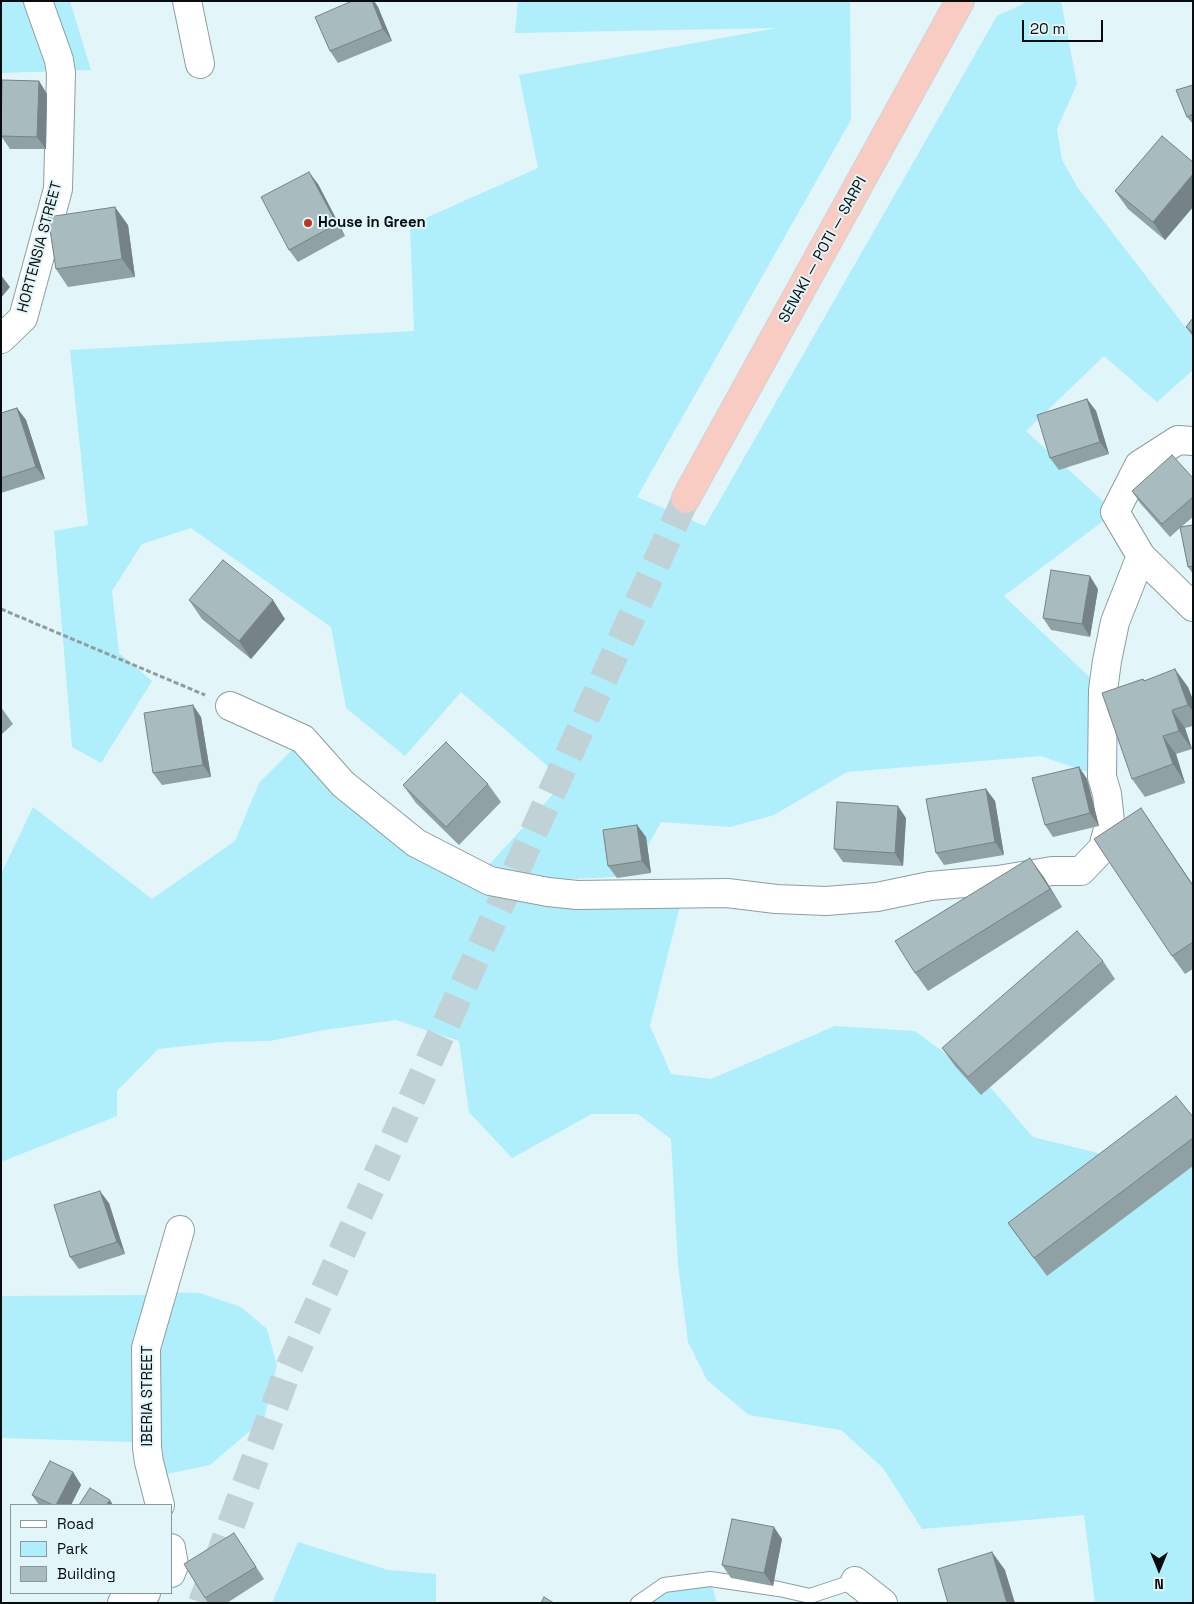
<!DOCTYPE html>
<meta charset="utf-8">
<style>
body{margin:0}
#map{position:relative;width:1194px;height:1604px;overflow:hidden;background:#e2f5f9;font-family:"Space Grotesk",sans-serif}
canvas{display:block}
.frame{position:absolute;inset:0;border:2px solid #070d0e;pointer-events:none}
.legend{position:absolute;left:10px;top:1504px;width:162px;height:90px;box-sizing:border-box;background:#e2f5f9;border:1px solid #8a989b;margin:0;padding:6px 9px;list-style:none;font-size:15px;color:#070d0e}
.legend li{display:flex;align-items:center;gap:10px;height:25px}
.legend b{width:25px;border:1px solid #8a989b}
.north{position:absolute;left:1134px;top:1544px;width:50px;height:50px;-webkit-text-stroke:4px #e2f5f9;paint-order:stroke;rotate:180deg;font-size:14px;font-weight:700;line-height:20px;text-align:center;color:#070d0e}
.north::after{content:'';display:block;margin:auto;width:18px;height:22px;background:#070d0e;clip-path:polygon(50% 0,100% 100%,50% 72%,0 100%)}
.scale{position:absolute;left:1022px;top:20px;width:81px;height:22px;box-sizing:border-box;border:2px solid #070d0e;border-top:0;padding-left:6px;font-size:15px;line-height:18px;white-space:nowrap;color:#070d0e;-webkit-text-stroke:4px #e2f5f9;paint-order:stroke}
</style>
<div id="map">
<canvas width="1194" height="1604"></canvas>
<div class="frame"></div>
<ul class="legend">
<li><b style="height:6px;background:#fff"></b>Road</li>
<li><b style="height:14px;background:#afeefb"></b>Park</li>
<li><b style="height:14px;background:#a8bbbf"></b>Building</li>
</ul>
<div class="north">N</div>
<div class="scale">20 m</div>
</div>
<script>
const g = document.querySelector('canvas').getContext('2d');
g.lineJoin = 'round';
function fill(path, color) { g.fillStyle = color; g.fill(path, 'evenodd'); }
const toPath = rows => new Path2D(rows.map(r => 'M' + r).join(''));
function stroke(path, color, width, dash) { g.strokeStyle = color; g.lineWidth = width; g.lineCap = dash ? 'butt' : 'round'; g.setLineDash(dash || []); g.stroke(path); }
function drawText(font, color, halo, rows, align = 'center') {
  g.font = font + ' "Space Grotesk",sans-serif'; g.lineWidth = 4; g.setLineDash([]); g.textBaseline = 'middle'; g.strokeStyle = halo; g.fillStyle = color; for (const [text, x, y, turn = 0] of rows) {
    g.save(); g.translate(x, y); g.rotate((+turn || 0) * Math.PI / 180); g.textAlign = isNaN(turn) ? turn : align; if (halo) g.strokeText(text, 0, 0); g.fillText(text, 0, 0); g.restore();
  }
}
const green = toPath([
 [1,1,70,1,91,70,1,73],
 [518,1,850,1,851,120,637,497,705,526,997,16,1023,4,1025,1,1061,1,1077,84,1057,129,1062,160,1078,188,1193,337,1193,370,1157,402,1104,356,1026,431,1115,512,1004,596,1103,690,1102,777,1041,756,847,772,774,815,730,827,661,822,631,876,555,880,489,865,565,781,461,692,405,756,346,708,331,627,191,528,142,544,112,591,119,653,152,681,101,763,72,747,54,531,88,525,70,350,414,331,410,225,538,168,519,75,777,28,515,33],
 [303,739,343,784,490,881,683,894,650,1026,671,1074,711,1079,835,1026,915,1031,990,1087,1033,1137,1110,1156,1193,1156,1193,1603,1095,1603,1084,1515,922,1529,883,1468,841,1430,749,1415,707,1380,688,1342,678,1265,671,1139,638,1114,592,1114,512,1158,469,1112,459,1041,396,1020,324,1030,270,1041,221,1042,158,1049,117,1091,117,1116,1,1162,1,874,33,807,152,899,235,841,259,783],
 [161,1292,200,1293,241,1307,267,1329,277,1365,264,1419,210,1465,152,1477],
 [150,1295,138,1355,133,1442,1,1438,1,1296],
 [298,1542,388,1570,436,1574,436,1603,272,1603],
 [710,1579,717,1603,641,1603,675,1584]
]);
const trunkTunnel = toPath([
 [202,1603,288,1370,686,498]
]);
const path = toPath([
 [1,609,205,695]
]);
const service = toPath([
 [638,1603,664,1585,710,1579,779,1589,810,1596,855,1581]
]);
const minor = toPath([
 [187,1,200,64],
 [1,339,23,318,58,189,61,73,59,60,38,1],
 [1193,441,1178,440,1139,465,1115,512,1141,556,1193,607],
 [230,706,303,739,343,784,416,843,490,881,548,892,577,895,727,893,776,899,826,901,877,897,930,886,998,880,1052,871,1081,871,1103,848,1110,821,1107,794,1102,777,1103,690,1107,661,1115,622,1141,556],
 [160,1505,149,1462,147,1448,146,1348,180,1230],
 [171,1548,174,1565,171,1573],
 [855,1581,883,1603],
 [122,1603,146,1593]
]);
const trunk = toPath([
 [686,498,960,1]
]);
const wall = toPath([
 [352,1,374,1,378,7,392,41,338,63,330,51],
 [39,81,47,94,46,149,10,149,1,136],
 [1193,85,1193,124,1187,117],
 [1193,162,1193,207,1165,240,1128,209,1115,191],
 [318,184,345,236,298,262,289,250],
 [128,225,135,277,68,287,56,269],
 [1193,318,1193,337,1186,327],
 [1087,399,1096,411,1109,454,1059,470,1050,458],
 [17,408,26,420,45,479,1,493,1,413],
 [1193,478,1193,517,1181,527,1193,525,1193,574,1188,567,1180,528,1170,537,1140,503,1132,491],
 [1098,589,1090,637,1051,630,1043,618],
 [189,600,285,619,251,659,202,619],
 [1143,679,1144,680,1188,687,1193,700,1193,726,1185,728,1192,749,1176,754,1185,783,1145,797,1132,779],
 [1,707,13,724,1,735],
 [201,717,211,777,162,785,153,773],
 [1079,767,1087,779,1099,826,1053,837,1045,825],
 [488,784,501,802,459,845,416,803,403,785],
 [986,789,995,801,1004,855,944,865,936,853],
 [1141,808,1193,885,1193,969,1185,974,1172,956],
 [906,818,903,866,843,862,834,849],
 [637,825,646,837,651,873,617,878,608,866],
 [1043,876,1062,907,928,991,915,973],
 [1103,961,1115,979,981,1095,955,1066,942,1048],
 [1193,1117,1193,1166,1047,1276,1021,1241,1008,1223],
 [109,1203,125,1254,79,1269,70,1257],
 [73,1472,81,1485,71,1505,39,1505,32,1495],
 [782,1539,773,1586,731,1578,722,1565],
 [242,1545,264,1579,227,1603,208,1603,205,1598]
]);
const shadedWall = toPath([
 [372,1,374,1,378,7,392,41,383,29],
 [39,81,47,94,46,149,37,137],
 [309,172,318,184,345,236,337,224],
 [1193,174,1193,207,1165,240,1153,222],
 [115,207,128,225,135,277,122,259],
 [1,275,10,287,1,298],
 [1087,399,1096,411,1109,454,1100,442],
 [17,408,26,420,45,479,36,467],
 [1090,576,1098,589,1090,637,1082,624],
 [273,600,285,619,251,659,239,641],
 [1175,669,1188,687,1193,700,1193,711,1188,705],
 [193,705,201,717,211,777,203,765],
 [1172,710,1185,728,1192,749,1179,731],
 [1163,736,1176,754,1185,783,1173,764],
 [1079,767,1087,779,1099,826,1090,813],
 [986,789,995,801,1004,855,995,842],
 [898,806,906,818,903,866,895,853],
 [1141,808,1193,885,1193,886],
 [637,825,646,837,651,873,642,861],
 [1030,858,1043,876,1062,907,1050,889],
 [100,1191,109,1203,125,1254,117,1242],
 [73,1472,81,1485,71,1505,56,1505],
 [110,1500,113,1505,106,1505],
 [774,1527,782,1539,773,1586,764,1573],
 [992,1552,1005,1570,1015,1603,1007,1603]
]);
const building = toPath([
 [352,1,372,1,383,29,330,51,315,17,352,1],
 [2,80,39,81,37,137,1,136,2,80],
 [1193,85,1193,114,1187,117,1176,90,1193,85],
 [1162,136,1193,162,1193,174,1153,222,1115,191,1162,136],
 [309,172,337,224,289,250,261,197,309,172],
 [115,207,122,259,56,269,48,217,115,207],
 [1193,318,1193,333,1186,327,1193,318],
 [1087,399,1100,442,1050,458,1037,415,1087,399],
 [17,408,36,467,1,478,1,413,17,408],
 [1172,455,1193,478,1193,497,1162,524,1132,491,1172,455],
 [1193,525,1193,566,1188,567,1180,527,1193,525],
 [223,560,273,600,239,641,189,600,223,560],
 [1051,570,1090,576,1082,624,1043,618,1051,570],
 [1175,669,1188,705,1172,710,1179,731,1163,736,1173,764,1132,779,1102,693,1143,679,1144,681,1175,669],
 [193,705,203,765,153,773,144,713,193,705],
 [446,742,488,784,446,827,403,785,446,742],
 [1079,767,1090,813,1045,825,1032,778,1079,767],
 [986,789,995,842,936,853,926,799,986,789],
 [837,802,898,806,895,853,834,849,837,802],
 [1141,808,1193,886,1193,942,1172,956,1094,839,1141,808],
 [637,825,642,861,608,866,603,830,637,825],
 [1030,858,1050,889,915,973,895,941,1030,858],
 [1077,931,1103,961,968,1077,942,1048,1077,931],
 [1176,1096,1193,1117,1193,1138,1034,1258,1008,1223,1176,1096],
 [100,1191,117,1242,70,1257,54,1205,100,1191],
 [50,1461,73,1472,56,1505,53,1505,32,1495,50,1461],
 [90,1488,110,1500,106,1505,79,1505,90,1488],
 [732,1519,774,1527,764,1573,722,1565,732,1519],
 [234,1533,256,1567,205,1598,184,1564,234,1533],
 [992,1552,1007,1603,948,1603,938,1569,992,1552],
 [544,1597,554,1603,541,1603,544,1597]
]);
const markers = [
 [308,223,5,"#c0351d"]
];
const poiNames = [
 ["House in Green",318,223]
];
const streetNames = [
 ["HORTENSIA STREET",40,247,-75],
 ["SENAKI — POTI — SARPI",823,250,-61],
 ["IBERIA STREET",148,1396,-90]
];
fill(green, '#afeefb');
stroke(trunkTunnel, '#c1d2d6', 28, [28, 14]);
stroke(service, '#8c9ea1', 16);
stroke(minor, '#8c9ea1', 30);
stroke(trunk, '#d2d3d4', 30);
stroke(path, '#8e9d9f', 3, [5, 2.5]);
stroke(service, '#fff', 14);
stroke(minor, '#fff', 28);
stroke(trunk, '#f8ccc3', 28);
fill(wall, '#90a1a4');
fill(shadedWall, '#768386');
fill(building, '#a8bbbf');
stroke(building, '#768386', 1);
for (const [x, y, r, color] of markers) { const dot = new Path2D(); dot.arc(x, y, r, 0, 2 * Math.PI); g.fillStyle = color; g.fill(dot); stroke(dot, '#e2f5f9', 2); }
drawText('bold 15px', '#070d0e', '#e2f5f9', poiNames, 'left');
drawText('15px', '#070d0e', '#e2f5f9', streetNames);
</script>
